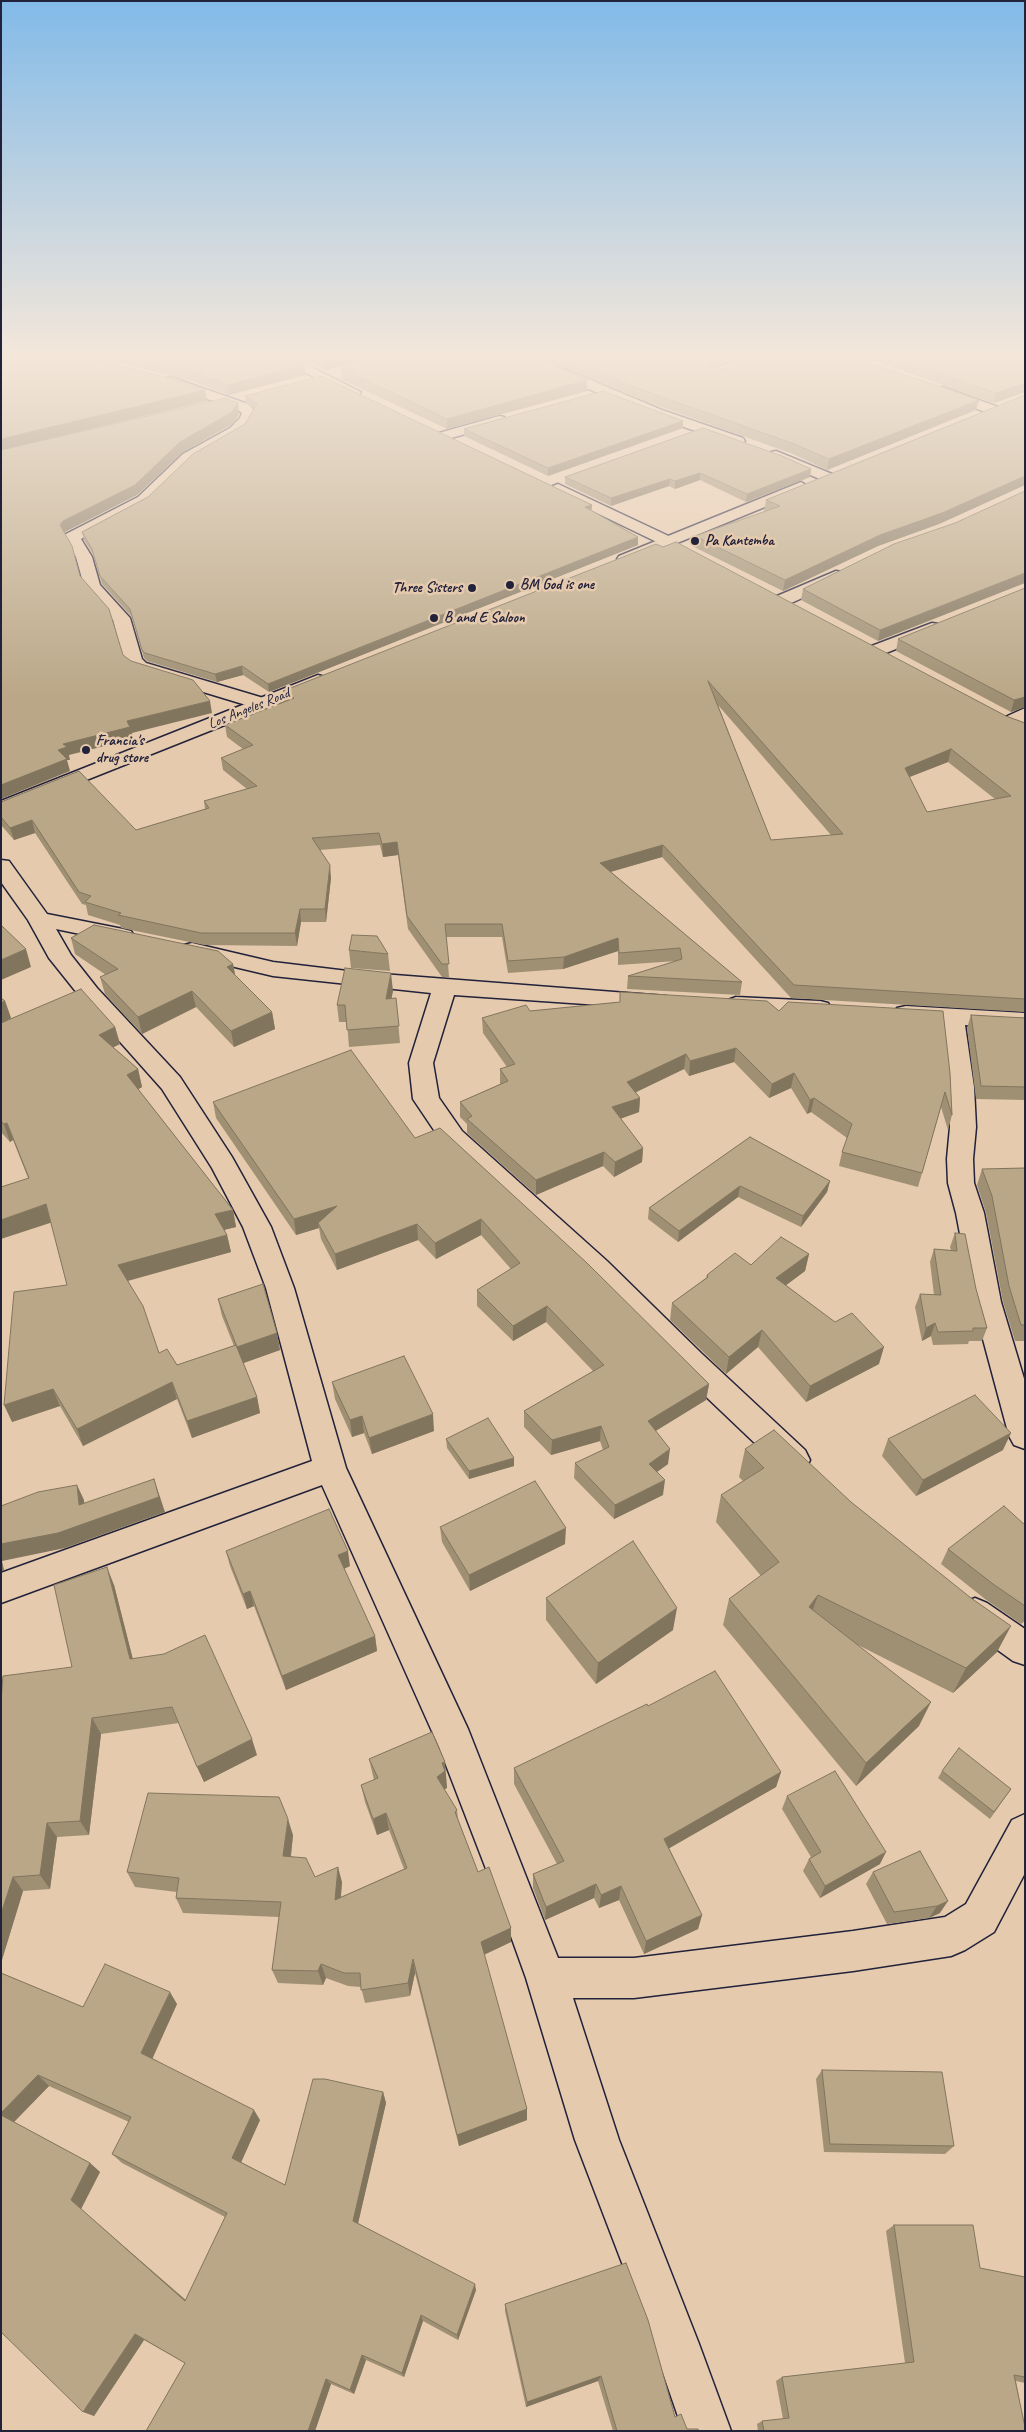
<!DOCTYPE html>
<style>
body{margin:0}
#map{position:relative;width:1026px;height:2432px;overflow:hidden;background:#e6caad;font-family:Caveat,sans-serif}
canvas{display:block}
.frame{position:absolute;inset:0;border:2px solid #22223b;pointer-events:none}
</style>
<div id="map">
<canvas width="1026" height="2432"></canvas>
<div class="frame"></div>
</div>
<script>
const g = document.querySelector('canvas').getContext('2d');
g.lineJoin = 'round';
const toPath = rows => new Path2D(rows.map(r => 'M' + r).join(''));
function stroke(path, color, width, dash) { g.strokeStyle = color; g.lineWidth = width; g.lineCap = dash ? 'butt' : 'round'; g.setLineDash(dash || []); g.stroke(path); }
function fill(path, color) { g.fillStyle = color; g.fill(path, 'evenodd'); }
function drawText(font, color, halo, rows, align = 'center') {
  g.font = font + ' Caveat,sans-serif'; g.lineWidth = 5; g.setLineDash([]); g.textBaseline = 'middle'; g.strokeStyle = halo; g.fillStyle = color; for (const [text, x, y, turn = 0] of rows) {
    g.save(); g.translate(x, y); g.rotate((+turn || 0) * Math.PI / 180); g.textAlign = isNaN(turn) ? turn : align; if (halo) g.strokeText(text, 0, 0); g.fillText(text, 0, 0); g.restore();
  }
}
const minor = toPath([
 [277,358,293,358,361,392,359,395,349,395,277,358],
 [521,358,538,358,662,410,743,438,745,441,738,445,733,444,652,416,523,361,521,358],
 [171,377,248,404,256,412,253,420,240,434,193,460,148,503,81,539,92,557,100,585,130,618,142,659,146,663,270,700,272,704,270,708,256,708,134,671,124,661,113,620,84,586,76,557,64,537,66,534,138,497,183,454,230,428,240,418,242,413,238,410,166,384,164,381,166,378,171,377],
 [943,387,998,407,1000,410,998,413,988,413,938,394,936,391,943,387],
 [499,416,504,417,506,420,504,423,444,440,437,436,439,433,499,416],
 [776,451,832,474,835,477,832,480,822,480,771,458,769,455,771,452,776,451],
 [558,484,675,539,677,542,675,545,669,547,663,545,553,492,550,489,553,486,558,484],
 [836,571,842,572,844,576,842,580,789,604,783,605,777,604,774,600,777,596,836,571],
 [932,623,938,624,941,628,938,632,881,655,875,656,869,655,866,651,869,647,932,623],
 [1025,708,1025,722,1010,728,1003,726,1000,722,1003,718,1025,708],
 [1,860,9,861,47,914,123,929,131,931,134,936,131,941,123,943,56,929,71,955,97,988,180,1077,232,1157,271,1227,294,1288,346,1468,468,1729,558,1958,634,1958,853,1931,945,1917,966,1904,1012,1820,1025,1814,1025,1873,994,1932,965,1950,951,1956,853,1971,634,1998,573,1998,619,2140,699,2344,731,2431,683,2431,653,2344,575,2140,526,1978,498,1900,439,1747,322,1485,1,1603,1,1573,312,1461,266,1288,243,1227,212,1168,162,1089,81,998,49,958,28,920,1,882,1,860],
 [192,943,273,962,356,972,666,996,670,1001,666,1006,658,1009,454,995,433,1063,439,1098,462,1131,607,1261,701,1353,805,1450,810,1460,805,1470,794,1473,783,1470,679,1371,587,1277,444,1145,413,1099,409,1063,431,993,273,976,184,955,180,950,184,945,192,943],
 [736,997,820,1001,828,1003,832,1009,828,1015,820,1017,728,1010,724,1005,728,1000,736,997],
 [906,1006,1025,1013,1025,1029,965,1025,974,1087,976,1127,973,1159,974,1183,984,1213,1001,1302,1025,1382,1025,1449,1014,1445,1009,1436,973,1302,956,1213,948,1183,947,1159,950,1127,948,1087,941,1024,897,1020,894,1014,897,1008,906,1006],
 [975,1598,987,1603,1025,1629,1025,1665,1013,1661,963,1625,958,1614,963,1603,975,1598]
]);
const secondary = toPath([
 [801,482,809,487,806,490,631,562,619,562,617,559,619,556,801,482],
 [318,675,325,677,327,681,325,685,1,814,1,801,318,675]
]);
const wall = toPath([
 [101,358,287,358,305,375,229,395,195,382],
 [297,358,376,358,325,370],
 [541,358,752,358,715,368,717,370,864,361,976,410,827,470,793,454,634,397],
 [865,358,1025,358,1025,392,994,403],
 [341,368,587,380,587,391,447,429,341,379],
 [1025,395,1025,485,939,524,878,546,783,591,694,547,695,536,766,511,764,511,766,500],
 [245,396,592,505,591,511,638,545,269,692,243,675,217,682,147,661,144,658,132,617,102,584,94,556,84,540,82,532,148,497,245,424,254,409,246,403],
 [683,421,683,428,548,476,464,436,464,429],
 [811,469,810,477,746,502,700,480,675,489,669,486,611,506,565,484,565,477],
 [955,523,878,641,801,600,803,589],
 [656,544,1006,716,1025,723,1025,1012,791,998,662,857,611,872,742,982,740,995,627,989,628,976,677,961,618,965,618,951,563,969,508,973,502,937,446,937,449,977,442,977,408,929,398,855,383,857,380,845,320,850,331,878,326,922,301,922,297,946,204,945,121,928,120,925,88,915,86,905,82,904,35,833,14,840,1,825,1,802,136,830,205,809,204,801,247,789,223,770,221,758,243,749,227,737,225,725,284,702,283,691],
 [718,705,831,835,771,840],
 [948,762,995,799,927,812,909,777],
 [1025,588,1025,707,1011,712,896,651,898,639],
 [71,938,233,964,235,975,272,1012,275,1029,234,1047,196,1007,142,1034,105,994,100,977,106,975,75,954],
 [349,950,388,954,390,971,351,968],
 [393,991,391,998,396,998,400,1043,349,1047,347,1022,339,1022,337,1005],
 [620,992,779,1011,943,1011,952,1115,948,1130,941,1107,918,1187,839,1166,842,1152,847,1138,811,1112,807,1114,791,1088,769,1098,734,1062,689,1076,684,1069,636,1092,640,1098,639,1112,620,1119,643,1148,642,1162,614,1177,603,1166,536,1195,467,1133,467,1124,460,1117,460,1102,500,1084,500,1069,507,1067,483,1033,482,1018,530,1011,620,1002],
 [1,998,5,1001,11,1018,6,1021,115,1027,120,1044,113,1047,138,1069,142,1087,138,1089,233,1210,236,1227,224,1230,227,1235,231,1252,128,1281,159,1353,177,1365,234,1346,222,1316,218,1299,277,1333,280,1350,243,1363,257,1397,260,1413,192,1438,177,1399,83,1446,60,1406,12,1422,67,1285,51,1222,28,1178,13,1140,10,1142,1,1132],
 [971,1015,1025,1018,1025,1100,976,1099,967,1028],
 [213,1102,415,1138,709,1384,706,1400,655,1431,668,1464,657,1472,663,1495,614,1519,574,1478,575,1463,603,1450,600,1441,551,1455,524,1427,524,1411,593,1371,546,1322,513,1341,477,1306,477,1290,511,1269,481,1235,436,1259,418,1240,337,1270,321,1239,319,1228,296,1235,216,1118],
 [750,1137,830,1181,827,1192,801,1227,738,1197,678,1242,648,1219,649,1208],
 [1025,1168,1025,1341,1015,1341,1003,1302,986,1213,977,1185,982,1169],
 [955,1233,976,1289,987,1328,982,1341,969,1341,968,1344,933,1345,931,1336,922,1341,915,1307,920,1294,934,1295,930,1262,934,1249,951,1250,950,1247],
 [809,1254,805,1271,786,1285,879,1364,806,1402,758,1347,726,1374,670,1320,672,1303,706,1278,707,1275,751,1265],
 [332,1382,434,1431,372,1454,364,1433,352,1437,335,1399],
 [446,1439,514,1466,469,1479,447,1448],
 [888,1439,1003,1450,916,1496,882,1456],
 [745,1449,997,1652,953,1693,858,1645,919,1726,856,1786,723,1625,729,1599,761,1576,716,1522,721,1495,743,1481,739,1477],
 [1025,1525,1025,1621,1021,1624,985,1599,941,1564,948,1549],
 [440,1527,565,1544,470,1591,442,1542],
 [226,1551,350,1566,344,1569,375,1636,377,1651,286,1690,254,1606,247,1609,230,1566],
 [114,1585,133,1659,257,1755,204,1782,179,1723,101,1734,89,1835,57,1837,50,1889,23,1891,1,1963,1,1700,72,1667],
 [546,1598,673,1630,596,1684,546,1620],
 [648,1706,781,1772,776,1787,669,1848,702,1915,698,1929,644,1954,619,1900,599,1908,594,1898,545,1920,533,1888,533,1874,557,1864,514,1784,514,1768],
 [369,1759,447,1779,446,1780,447,1788,444,1789,457,1810,458,1819,478,1872,511,1942,484,1955,527,2120,459,2146,415,1973,410,1996,365,2003,361,1987,348,1986,326,1978,323,1985,278,1983,272,1970,279,1917,183,1913,176,1898,177,1892,135,1887,127,1872,293,1835,291,1856,315,1877,342,1882,341,1897,404,1869,389,1830,377,1835,365,1802,361,1785,374,1780,373,1776],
 [942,1771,1011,1789,990,1819,938,1778],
 [787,1796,880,1864,820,1898,803,1871,809,1859,811,1857,782,1809],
 [920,1851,940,1913,929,1918,887,1924,866,1884,873,1872],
 [1,1973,83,2007,177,2004,152,2058,260,2120,241,2162,285,2185,383,2092,386,2103,358,2223,476,2290,458,2340,423,2321,404,2377,366,2360,354,2394,331,2384,315,2431,146,2431,185,2363,144,2340,94,2416,1,2332],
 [49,2086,129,2122,112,2154,122,2163,225,2217,186,2300,81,2209,100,2172,90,2163,14,2122],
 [822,2070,954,2146,945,2154,824,2152,816,2079],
 [894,2225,980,2268,1025,2277,1025,2383,1016,2381,1025,2431,758,2431,757,2424,762,2421,783,2419,776,2381,782,2377,905,2363,886,2231],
 [505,2304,675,2417,687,2429,699,2431,613,2431,598,2381,526,2407,505,2311]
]);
const shadedWall = toPath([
 [335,358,376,358,325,370,324,360],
 [718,358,752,358,711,369,709,364,712,359],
 [305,365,305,375,229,395,228,385],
 [587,380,587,391,447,429,447,419],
 [1025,383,1025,392,994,403,996,393],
 [205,390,207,401,1,450,1,439],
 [979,400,976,410,827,470,829,459],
 [238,403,239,414,234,423,182,453,137,495,65,532,62,536,60,525,63,521],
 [683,421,683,428,548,476,548,468],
 [811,469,810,477,746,502,747,494],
 [700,473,700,480,675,489,675,481],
 [1025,476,1025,485,939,524,878,546,783,591,785,580,880,535],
 [670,479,669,486,611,506,611,498],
 [592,505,591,513,585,507],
 [638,537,638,545,269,692,268,684],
 [1025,573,1025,583,878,641,880,630],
 [242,666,243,675,217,682,215,674],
 [1025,697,1025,707,1011,712,1014,700],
 [210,701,212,713,132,733,133,739,69,755,70,760,67,760,70,771,1,799,1,785,58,750,63,744,127,721],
 [951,749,948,762,902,780,905,768],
 [32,820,35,833,14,840,10,828],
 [397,842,398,855,383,857,382,844],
 [663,845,662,857,599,875,600,863],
 [330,865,331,878,326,922,325,909],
 [300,909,301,922,297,946,295,933],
 [618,938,618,951,563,969,564,957],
 [26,949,31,967,1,980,1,960],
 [233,964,236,980,227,967],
 [391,973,393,991,388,1016,386,999],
 [192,991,196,1007,142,1034,138,1017],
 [5,1001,11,1018,1,1024,1,1003],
 [272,1012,275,1029,234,1047,231,1031],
 [115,1027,120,1044,104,1052,99,1035],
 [736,1048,734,1062,689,1076,690,1061],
 [686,1054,684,1069,626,1097,627,1082],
 [138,1069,142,1087,132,1093,127,1075],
 [794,1073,791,1088,769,1098,772,1084],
 [640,1098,639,1112,611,1122,612,1107],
 [814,1098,811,1112,807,1114,810,1100],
 [7,1123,13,1140,10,1142,4,1124],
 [643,1148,642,1162,614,1177,615,1162],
 [604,1152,603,1166,536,1195,536,1180],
 [830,1181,827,1192,801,1227,803,1216],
 [740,1186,738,1197,678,1242,679,1231],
 [46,1204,53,1222,1,1239,1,1220],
 [337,1206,318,1223,319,1228,296,1235,294,1219],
 [233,1210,236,1227,219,1231,215,1214],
 [481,1219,481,1235,436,1259,435,1243],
 [417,1224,418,1240,337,1270,335,1254],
 [227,1235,231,1252,123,1282,118,1265],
 [809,1254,805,1271,773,1295,776,1278],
 [547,1306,546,1322,513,1341,513,1326],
 [935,1323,931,1336,922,1341,926,1328],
 [762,1330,758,1347,726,1374,729,1357],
 [277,1333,280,1350,241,1364,237,1347],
 [884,1347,879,1364,806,1402,810,1386],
 [172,1382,177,1399,83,1446,77,1429],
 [709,1384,706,1400,646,1437,648,1421],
 [53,1389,60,1406,12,1422,4,1405],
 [257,1397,260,1413,192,1438,187,1421],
 [433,1414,434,1431,372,1454,369,1438],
 [362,1416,364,1433,352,1437,350,1420],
 [601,1426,600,1441,551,1455,552,1440],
 [1011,1433,1003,1450,916,1496,923,1480],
 [670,1449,668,1464,647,1479,649,1464],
 [514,1458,514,1466,469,1479,469,1471],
 [154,1479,165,1512,65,1548,2,1561,4,1570,1,1572,1,1544],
 [665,1480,663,1495,614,1519,615,1505],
 [77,1485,84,1500,85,1520,79,1505],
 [566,1528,565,1544,470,1591,469,1575],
 [348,1551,350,1566,341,1570,338,1555],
 [107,1567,114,1585,137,1676,130,1659],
 [250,1591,254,1606,247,1609,243,1594],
 [818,1595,809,1621,809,1607],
 [677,1608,673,1630,596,1684,598,1663],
 [1011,1626,997,1652,953,1693,966,1668],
 [375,1636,377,1651,286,1690,282,1676],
 [931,1702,919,1726,856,1786,866,1763],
 [92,1718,101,1734,89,1835,80,1821],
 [252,1739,257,1755,204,1782,197,1767],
 [445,1762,447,1788,438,1793,437,1777,442,1763],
 [781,1772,776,1787,661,1853,664,1839],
 [386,1813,389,1830,377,1835,373,1819],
 [288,1819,293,1835,289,1871,283,1856],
 [47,1823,57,1837,50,1889,40,1875],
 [886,1852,880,1864,820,1898,825,1886],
 [338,1867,342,1882,339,1915,335,1900],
 [13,1877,23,1891,1,1963,1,1914],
 [596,1884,594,1898,545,1920,546,1907],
 [621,1886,619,1900,599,1908,601,1895],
 [948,1901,940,1913,929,1918,937,1906],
 [702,1915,698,1929,644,1954,646,1941],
 [511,1928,511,1942,481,1956,481,1942],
 [413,1959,415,1973,410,1996,408,1983],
 [321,1964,326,1978,323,1985,318,1971],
 [170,1992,177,2004,150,2064,141,2053],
 [38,2075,49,2086,12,2124,1,2115,1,2113],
 [383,2092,386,2103,357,2228,353,2221],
 [527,2109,527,2120,459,2146,457,2135],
 [254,2110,260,2120,239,2167,232,2158],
 [90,2163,100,2172,81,2209,193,2307,185,2301,71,2200],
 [475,2284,476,2290,458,2340,457,2335],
 [421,2315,423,2321,404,2377,402,2373],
 [135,2334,144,2340,94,2416,83,2412],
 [362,2355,366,2360,354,2394,350,2390],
 [601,2376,598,2381,526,2407,527,2402],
 [326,2379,331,2384,315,2431,308,2431]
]);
const building = toPath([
 [1,358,92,358,183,382,205,390,1,439,1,358],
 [137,358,287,358,305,365,228,385,194,372,137,358],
 [318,358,335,358,324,360,318,358],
 [383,358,538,358,587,380,447,419,341,368,383,358],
 [565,358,718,358,712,359,709,364,717,370,759,358,858,358,864,361,979,400,829,459,794,444,634,387,565,358],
 [895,358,1025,358,1025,383,996,393,895,358],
 [321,376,592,505,585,507,638,537,268,684,242,666,215,674,145,653,142,650,130,609,100,576,92,549,82,532,148,497,193,454,245,424,257,404,245,396,321,376],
 [603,391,683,421,548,468,464,429,603,391],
 [1025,395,1025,476,942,513,880,535,785,580,695,536,780,506,766,500,1025,395],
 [225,398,238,403,232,412,180,442,135,485,63,521,60,525,72,546,80,576,109,609,123,655,131,661,193,680,210,701,127,721,130,727,63,744,67,747,58,750,67,759,1,785,1,450,225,398],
 [703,428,782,456,811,469,747,494,700,473,675,481,670,479,611,498,565,477,703,428],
 [1025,491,1025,573,880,630,803,589,894,544,955,523,1025,491],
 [676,542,1006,716,1025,723,1025,999,794,985,663,845,600,863,742,982,628,976,682,959,680,948,619,953,618,938,564,957,508,961,502,924,445,924,449,964,442,964,407,916,397,842,382,844,379,833,312,838,330,865,325,909,300,909,295,933,201,933,118,915,121,913,85,902,91,896,79,892,32,820,10,828,1,817,1,802,79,771,136,830,209,808,204,801,257,786,221,758,253,745,225,725,294,698,283,691,656,544,663,547,676,542],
 [708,681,843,834,771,840,708,681],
 [951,749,1011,796,927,812,905,768,951,749],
 [1025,588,1025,697,1014,700,898,639,1025,588],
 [1,925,26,949,1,960,1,925],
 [94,925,218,951,233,964,227,967,272,1012,231,1031,192,991,138,1017,100,977,118,969,71,938,94,925],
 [352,935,377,936,388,954,349,950,352,935],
 [345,968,391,973,386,999,396,998,399,1026,347,1030,345,1005,337,1005,345,968],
 [81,989,115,1027,99,1035,138,1069,127,1075,233,1210,215,1214,227,1235,118,1265,143,1306,159,1353,167,1349,177,1365,236,1345,257,1397,187,1421,172,1382,77,1429,53,1389,4,1405,14,1292,67,1285,46,1204,1,1220,1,1187,29,1178,7,1123,4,1124,1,1121,1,1023,81,989],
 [620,992,767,1001,779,1011,788,1002,943,1011,950,1073,952,1115,945,1092,922,1173,842,1152,852,1124,814,1098,810,1100,794,1073,772,1084,736,1048,690,1061,686,1054,627,1082,640,1098,612,1107,643,1148,615,1162,604,1152,536,1180,467,1119,472,1116,460,1102,508,1081,500,1069,515,1064,482,1018,526,1005,530,1011,620,1002,620,992],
 [1,998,5,1001,1,1003,1,998],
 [971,1015,1025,1018,1025,1087,981,1086,971,1015],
 [351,1050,415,1138,440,1128,587,1263,709,1384,648,1421,670,1449,649,1464,665,1480,615,1505,575,1463,609,1447,601,1426,552,1440,524,1411,604,1365,547,1306,513,1326,477,1290,520,1263,481,1219,435,1243,417,1224,335,1254,318,1223,337,1206,294,1219,213,1102,351,1050],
 [750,1137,830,1181,803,1216,740,1186,679,1231,649,1208,750,1137],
 [1025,1168,1025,1325,1021,1325,1009,1286,992,1196,982,1169,1025,1168],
 [955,1233,965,1234,976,1289,987,1328,973,1328,973,1331,938,1332,935,1323,926,1328,920,1294,941,1295,934,1249,957,1251,955,1233],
 [781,1237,809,1254,776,1278,835,1322,852,1313,884,1347,810,1386,762,1330,729,1357,672,1303,708,1277,707,1275,735,1253,751,1265,781,1237],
 [263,1284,277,1333,237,1347,218,1299,263,1284],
 [404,1356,433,1414,369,1438,362,1416,350,1420,332,1382,404,1356],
 [975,1395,1011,1433,923,1480,888,1439,975,1395],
 [488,1418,514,1458,469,1471,446,1439,488,1418],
 [774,1430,851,1502,971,1598,1011,1626,966,1668,818,1595,809,1607,931,1702,866,1763,729,1599,779,1562,721,1495,764,1468,745,1449,774,1430],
 [154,1479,159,1497,58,1533,1,1544,1,1506,38,1492,77,1485,79,1505,154,1479],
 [535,1481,566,1528,469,1575,440,1527,535,1481],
 [1004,1506,1025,1525,1025,1606,993,1584,948,1549,1004,1506],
 [329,1509,348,1551,338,1555,375,1636,282,1676,250,1591,243,1594,226,1551,329,1509],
 [633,1541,677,1608,598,1663,546,1598,633,1541],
 [107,1567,130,1659,164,1654,205,1635,252,1739,197,1767,172,1707,92,1718,80,1821,47,1823,40,1875,13,1877,1,1914,1,1700,3,1676,72,1667,54,1585,107,1567],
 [715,1671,781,1772,664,1839,702,1915,646,1941,621,1886,601,1895,596,1884,546,1907,533,1874,564,1861,514,1768,647,1704,648,1706,715,1671],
 [432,1732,445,1762,442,1763,445,1771,437,1777,457,1810,455,1812,478,1872,489,1867,511,1928,481,1942,527,2109,457,2135,413,1959,408,1983,361,1990,360,1973,344,1973,321,1964,318,1971,272,1970,281,1902,176,1898,179,1878,127,1872,148,1793,279,1797,288,1819,283,1856,306,1858,315,1877,338,1867,335,1900,407,1868,386,1813,373,1819,361,1785,378,1778,369,1759,432,1732],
 [959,1748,1011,1789,994,1812,942,1771,959,1748],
 [835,1771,886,1852,825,1886,809,1859,821,1852,787,1796,835,1771],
 [920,1851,948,1901,937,1906,894,1912,873,1872,920,1851],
 [105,1964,170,1992,141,2053,254,2110,232,2158,285,2185,313,2079,325,2079,383,2092,353,2221,475,2284,457,2335,421,2315,402,2373,362,2355,350,2390,326,2379,308,2431,146,2431,185,2363,135,2334,83,2412,1,2332,1,2115,90,2163,71,2200,185,2301,227,2213,112,2154,131,2117,38,2075,1,2113,1,1973,83,2007,105,1964],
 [822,2070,942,2072,954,2146,830,2144,822,2070],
 [894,2225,973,2225,980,2268,1025,2277,1025,2377,1014,2375,1025,2427,1025,2431,764,2431,762,2421,789,2418,782,2377,914,2362,894,2225],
 [626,2263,648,2320,675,2417,681,2414,687,2429,698,2429,699,2431,617,2431,601,2376,527,2402,505,2304,626,2263]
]);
const markers = [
 [695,541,5,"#22223b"],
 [510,585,5,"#22223b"],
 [472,588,5,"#22223b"],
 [434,618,5,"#22223b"],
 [86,750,5,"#22223b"]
];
const farPoinames = [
 ["Pa Kantemba",705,541],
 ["BM God is one",520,585],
 ["Three Sisters",462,588,"right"],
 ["B and E Saloon",444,618],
 ["Francia's",96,741],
 ["drug store",96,758]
];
const farStreetnames = [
 ["Los Angeles Road",249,709,-22]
];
stroke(minor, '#22223b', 3);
stroke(secondary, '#22223b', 3);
fill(minor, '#e6caad');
fill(secondary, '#e6caad');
fill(wall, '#9f9074');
fill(shadedWall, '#82755e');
fill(building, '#b9a787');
stroke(building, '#82755e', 1);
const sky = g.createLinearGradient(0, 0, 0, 698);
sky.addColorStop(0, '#82bae8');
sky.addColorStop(0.51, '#f4e7da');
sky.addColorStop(1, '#f4e7da00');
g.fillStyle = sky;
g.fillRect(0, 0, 1026, 698);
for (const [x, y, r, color] of markers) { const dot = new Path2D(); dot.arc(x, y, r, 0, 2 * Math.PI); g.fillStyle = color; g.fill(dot); stroke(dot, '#e6caad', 2); }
drawText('bold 15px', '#22223b', '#e6caad', farPoinames, 'left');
drawText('15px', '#22223b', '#e6caad', farStreetnames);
</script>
